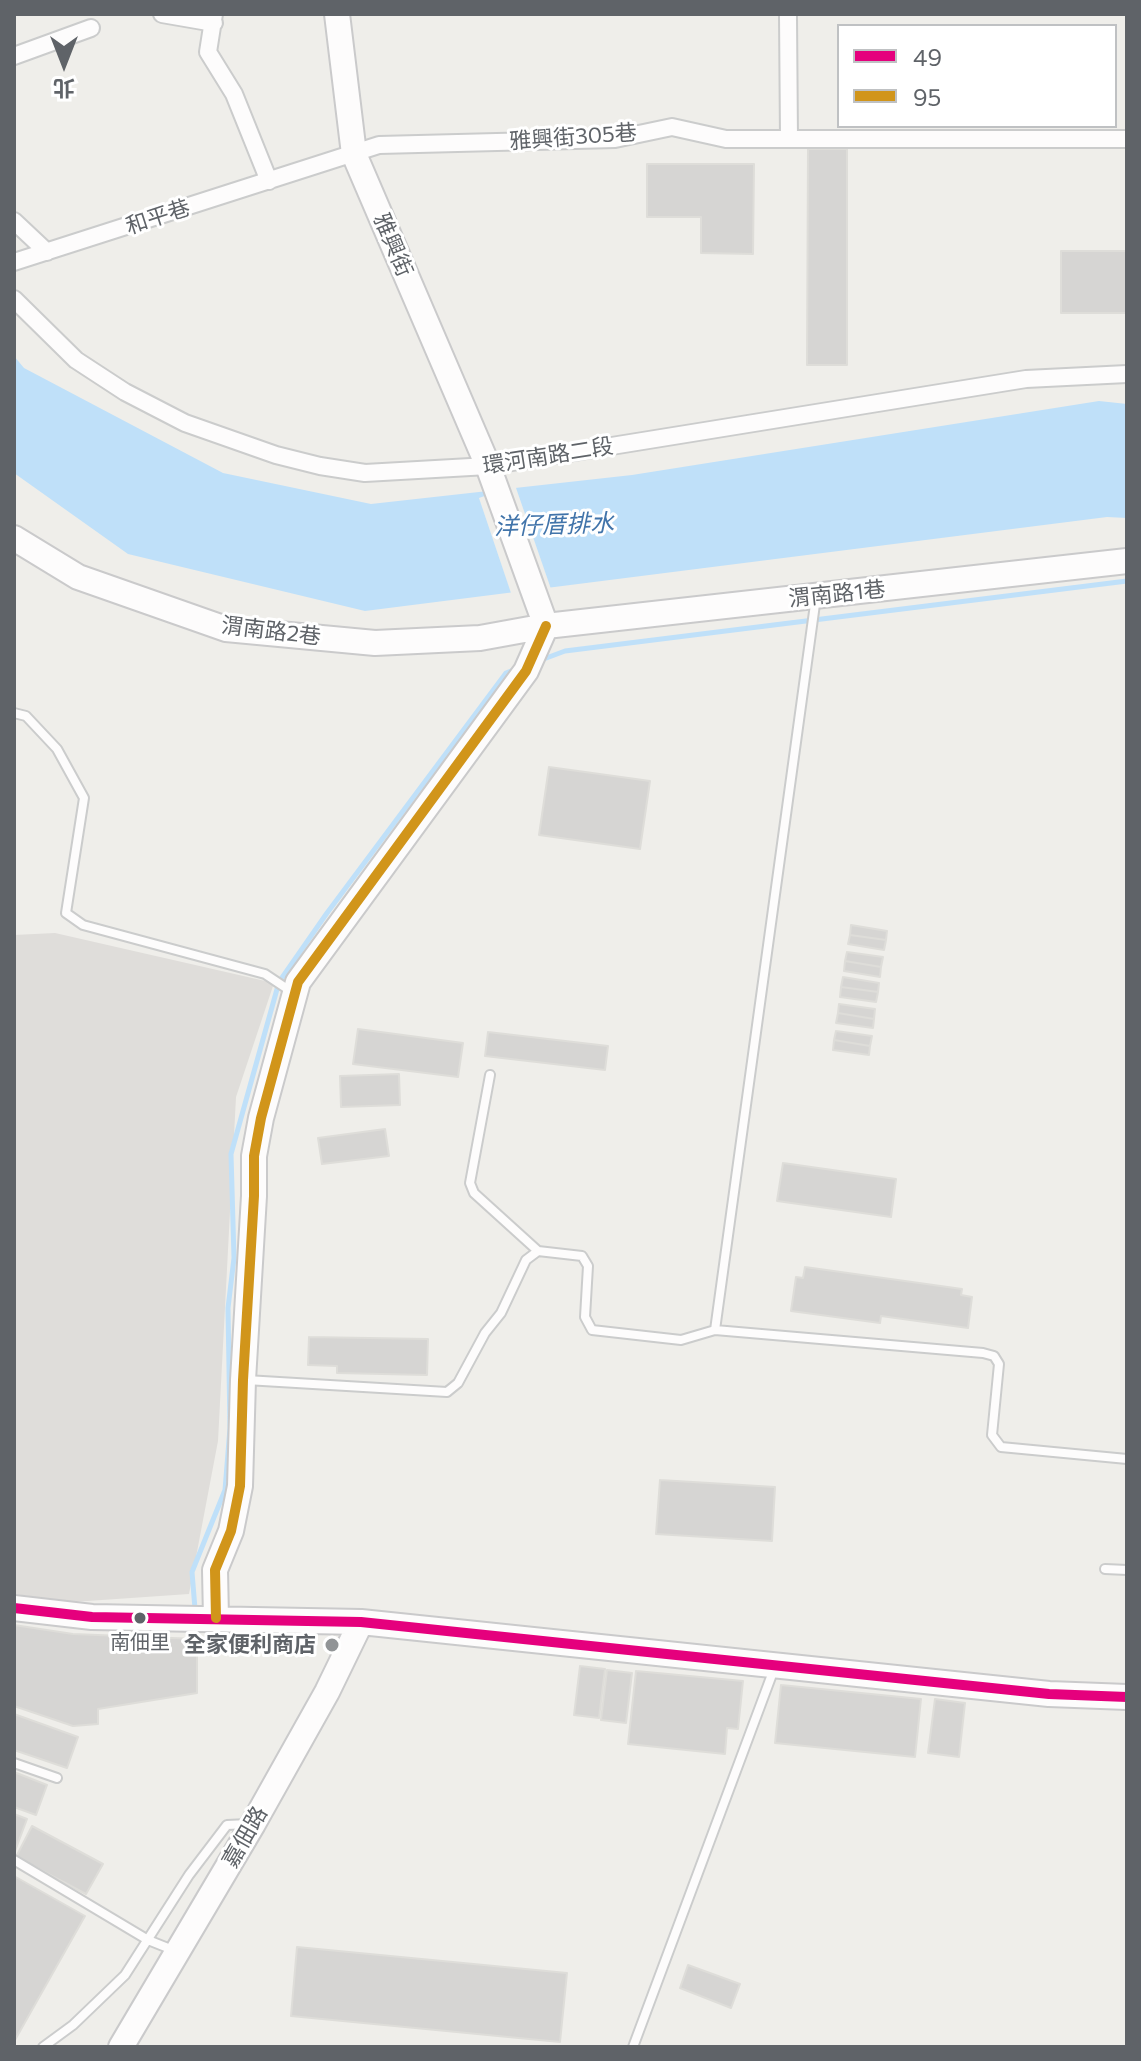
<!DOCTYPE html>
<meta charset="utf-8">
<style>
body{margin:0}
#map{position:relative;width:1141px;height:2061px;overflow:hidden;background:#efeeea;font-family:Commissioner,"Noto Sans TC",sans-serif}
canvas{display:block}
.frame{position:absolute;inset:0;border:16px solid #5f6368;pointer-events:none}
.legend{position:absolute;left:837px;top:24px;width:280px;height:104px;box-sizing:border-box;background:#fff;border:2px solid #bfc1c3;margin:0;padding:10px 14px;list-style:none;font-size:24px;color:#5f6368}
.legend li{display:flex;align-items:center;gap:16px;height:40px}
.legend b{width:40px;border:2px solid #bfc1c3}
.north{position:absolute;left:24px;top:24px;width:80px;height:80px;-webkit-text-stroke:6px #fff;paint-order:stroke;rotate:180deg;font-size:22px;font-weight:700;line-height:32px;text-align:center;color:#5f6368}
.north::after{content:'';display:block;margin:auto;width:28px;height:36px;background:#5f6368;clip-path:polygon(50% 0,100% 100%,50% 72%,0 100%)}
</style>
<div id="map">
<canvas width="1141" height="2061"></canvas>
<div class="frame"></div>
<ul class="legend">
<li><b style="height:10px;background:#e5007d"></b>49</li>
<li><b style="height:10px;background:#d1951a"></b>95</li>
</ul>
<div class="north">北</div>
</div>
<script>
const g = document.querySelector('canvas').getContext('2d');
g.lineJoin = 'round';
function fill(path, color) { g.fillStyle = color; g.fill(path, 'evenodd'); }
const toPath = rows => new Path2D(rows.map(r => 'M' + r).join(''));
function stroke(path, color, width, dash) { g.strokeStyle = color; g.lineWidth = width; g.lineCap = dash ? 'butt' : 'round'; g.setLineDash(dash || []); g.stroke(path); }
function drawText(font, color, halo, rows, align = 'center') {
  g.font = font + ' Commissioner,"Noto Sans TC",sans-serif'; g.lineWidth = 6; g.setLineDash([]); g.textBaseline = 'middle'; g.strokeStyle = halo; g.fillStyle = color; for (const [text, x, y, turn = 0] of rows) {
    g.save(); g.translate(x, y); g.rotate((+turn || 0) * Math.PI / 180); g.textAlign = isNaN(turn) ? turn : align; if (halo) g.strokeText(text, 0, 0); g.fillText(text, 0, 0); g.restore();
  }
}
const industrial = toPath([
 [55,933,274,983,236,1097,218,1441,189,1594,73,1602,14,1594,14,935]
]);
const water = toPath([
 [14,356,24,368,223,473,371,504,632,475,1099,401,1127,404,1127,518,1107,517,365,611,128,554,14,473]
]);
const pier = toPath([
 [515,485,551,589,512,596,479,498]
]);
const stream = toPath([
 [541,660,565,651,1127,581],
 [195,1609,192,1572,225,1490,230,1428,228,1308,234,1258,231,1154,279,982,327,913,506,673,516,669]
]);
const building = toPath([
 [808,149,847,149,847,365,807,365,808,149],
 [647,164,754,164,753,254,701,253,701,217,647,217,647,164],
 [1061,251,1127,251,1127,313,1061,313,1061,251],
 [549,767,650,781,640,849,539,835,549,767],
 [851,925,887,931,886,940,850,935,851,925],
 [850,935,886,940,884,950,848,944,850,935],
 [847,952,883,957,881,967,845,961,847,952],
 [845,961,881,967,880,977,844,971,845,961],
 [843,977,879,983,878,992,841,987,843,977],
 [841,987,878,992,876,1002,840,997,841,987],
 [839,1004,875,1009,874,1019,838,1013,839,1004],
 [838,1013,874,1019,873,1028,836,1023,838,1013],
 [358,1029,463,1043,458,1077,353,1064,358,1029],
 [836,1031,872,1036,870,1046,834,1040,836,1031],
 [488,1032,608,1046,605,1070,485,1056,488,1032],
 [834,1040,870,1046,869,1055,833,1050,834,1040],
 [399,1074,400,1105,341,1107,340,1076,399,1074],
 [385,1129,389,1156,322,1164,318,1138,385,1129],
 [783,1163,896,1179,891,1217,777,1201,783,1163],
 [805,1267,962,1289,961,1295,972,1297,968,1328,881,1316,880,1323,791,1311,796,1277,803,1278,805,1267],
 [309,1337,428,1339,427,1375,337,1373,337,1366,308,1365,309,1337],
 [660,1480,775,1487,772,1541,656,1534,660,1480],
 [14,1625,73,1634,197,1639,197,1693,98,1709,98,1724,73,1726,14,1706,14,1625],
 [580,1666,605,1669,599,1718,574,1715,580,1666],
 [607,1670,632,1673,626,1723,601,1720,607,1670],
 [636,1671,743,1681,738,1729,727,1728,725,1754,628,1744,636,1671],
 [781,1685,921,1699,915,1757,775,1743,781,1685],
 [935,1699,965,1703,959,1757,928,1753,935,1699],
 [14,1714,78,1737,67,1768,14,1750,14,1714],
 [14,1772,47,1785,36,1815,14,1807,14,1772],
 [14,1814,27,1819,15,1851,14,1850,14,1814],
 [32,1826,103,1864,86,1894,16,1857,32,1826],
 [14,1876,85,1916,15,2040,14,2040,14,1876],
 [297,1947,567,1973,560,2042,291,2016,297,1947],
 [688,1965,740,1984,731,2008,680,1988,688,1965]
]);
const lane = toPath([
 [14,713,26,716,57,749,84,798,66,913,83,925,265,974,292,992],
 [490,1075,470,1183,474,1193,538,1251],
 [715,1330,816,597],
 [246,1380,447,1392,458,1383,485,1333,501,1313,526,1260,538,1251,582,1256,588,1266,585,1317,592,1330,681,1340,715,1330,983,1353,994,1356,999,1364,992,1435,1001,1447,1127,1459],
 [1105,1569,1127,1570],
 [14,1763,57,1778],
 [14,1860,148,1940,173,1950],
 [43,2047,73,2025,125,1975,189,1875,227,1825,248,1824],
 [633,2047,774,1669]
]);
const street = toPath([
 [162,14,214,23],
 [214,14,208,52,234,94,269,181],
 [788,16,789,139],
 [14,56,91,28],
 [14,221,47,252],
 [14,262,379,145,615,139,672,127,726,139,1127,139],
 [14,299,76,360,125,392,185,423,276,455,320,466,365,473,488,466,1026,379,1127,374]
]);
const secondary = toPath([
 [337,14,354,154,488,466,546,626],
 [14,538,78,577,226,629,375,643,480,638,546,626,1127,561],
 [14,1608,92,1617,361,1622,1049,1694,1127,1697],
 [216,1618,215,1570,231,1531,240,1486,243,1380,254,1196,254,1156,261,1118,298,982,526,671,546,626],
 [121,2047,253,1824,327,1692,361,1622]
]);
const bus1 = toPath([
 [14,1608,92,1617,361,1622,1049,1694,1127,1697]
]);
const bus2 = toPath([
 [216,1618,215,1570,231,1531,240,1486,243,1380,254,1196,254,1156,261,1118,298,982,526,671,546,626]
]);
const markers = [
 [140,1618,7,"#5f6368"],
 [332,1645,8,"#919496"]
];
const busNames = [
 ["南佃里",140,1642]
];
const streetNames = [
 ["雅興街305巷",573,137,-4],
 ["和平巷",158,217,-18],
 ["雅興街",393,245,67],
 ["環河南路二段",548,456,-9],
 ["渭南路1巷",837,594,-6],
 ["渭南路2巷",271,631,7],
 ["嘉佃路",245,1837,-60]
];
const poiNames = [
 ["全家便利商店",316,1645]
];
const waterNames = [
 ["洋仔厝排水",554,525,-2]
];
fill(industrial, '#dfddda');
fill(water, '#bfe0f9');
fill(pier, '#efeeea');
stroke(stream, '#bfe0f9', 5);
fill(building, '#d6d5d3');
stroke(building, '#deddd9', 2);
stroke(lane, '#cbcccc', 12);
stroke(street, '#cbcccc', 20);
stroke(secondary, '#cacacb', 28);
stroke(lane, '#fdfcfc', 8);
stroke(street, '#fdfcfc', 16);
stroke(secondary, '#fdfcfc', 24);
stroke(bus1, '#e5007d', 10);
stroke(bus2, '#d1951a', 10);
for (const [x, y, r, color] of markers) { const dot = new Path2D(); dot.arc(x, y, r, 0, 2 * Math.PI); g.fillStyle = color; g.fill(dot); stroke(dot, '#fff', 3); }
drawText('20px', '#5f6368', '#fff', busNames);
drawText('22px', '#5f6368', '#fff', streetNames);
drawText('bold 22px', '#5f6368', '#fff', poiNames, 'right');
drawText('italic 24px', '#4174aa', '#fff', waterNames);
</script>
